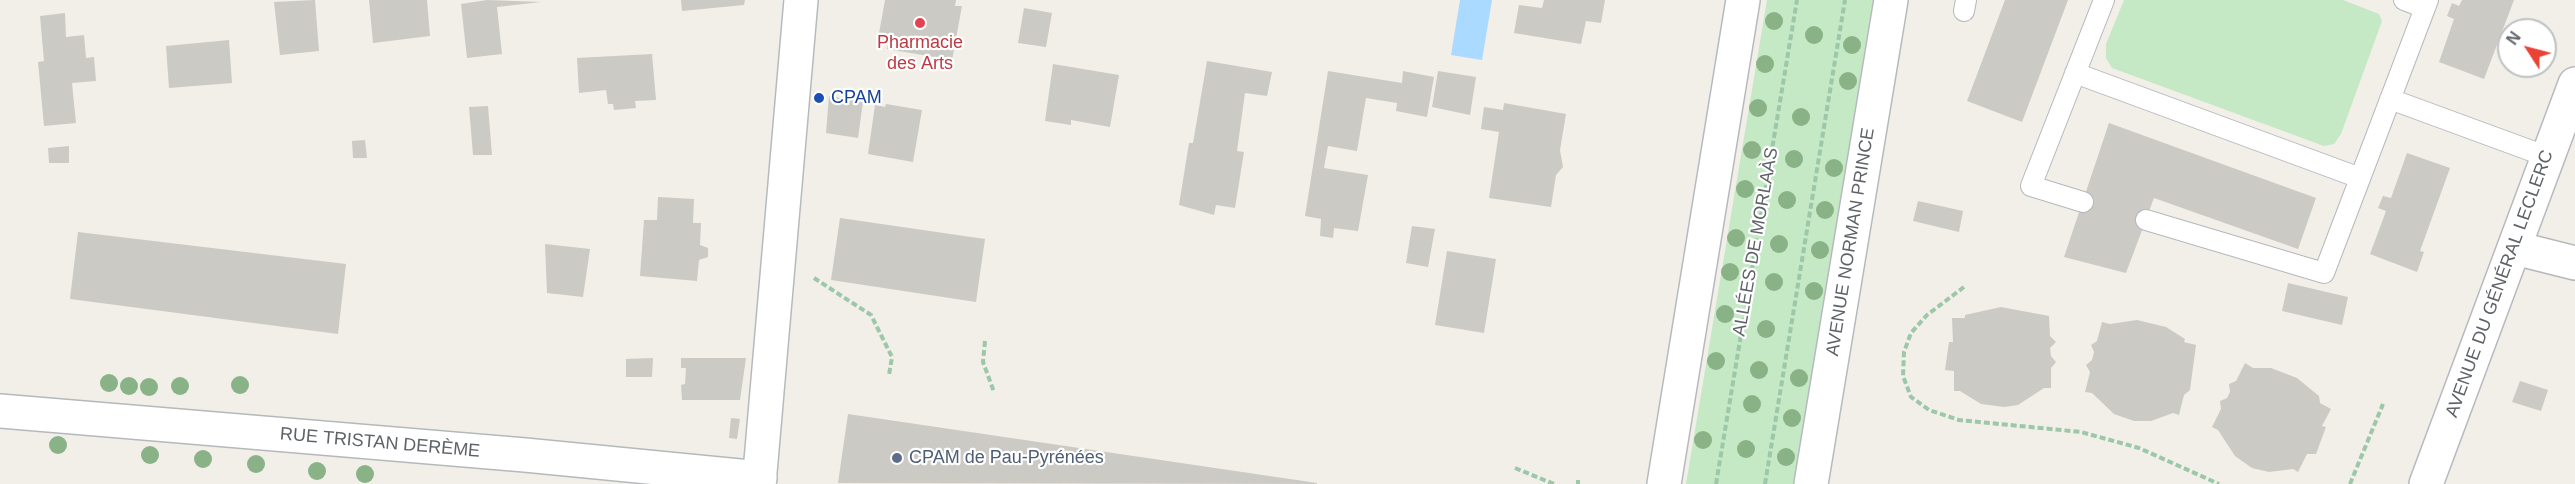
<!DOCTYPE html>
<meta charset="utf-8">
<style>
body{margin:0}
#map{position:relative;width:2575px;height:484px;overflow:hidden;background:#f1efe8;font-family:Arial,sans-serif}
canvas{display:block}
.north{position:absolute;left:2497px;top:18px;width:60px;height:60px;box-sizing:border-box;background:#fff;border:2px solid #bfc1c3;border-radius:50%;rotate:306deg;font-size:16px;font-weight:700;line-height:24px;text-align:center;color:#5f6368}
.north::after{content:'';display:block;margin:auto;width:21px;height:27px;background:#ea4335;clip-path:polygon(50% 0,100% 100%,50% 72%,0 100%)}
</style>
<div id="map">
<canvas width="2575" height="484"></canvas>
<div class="north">N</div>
</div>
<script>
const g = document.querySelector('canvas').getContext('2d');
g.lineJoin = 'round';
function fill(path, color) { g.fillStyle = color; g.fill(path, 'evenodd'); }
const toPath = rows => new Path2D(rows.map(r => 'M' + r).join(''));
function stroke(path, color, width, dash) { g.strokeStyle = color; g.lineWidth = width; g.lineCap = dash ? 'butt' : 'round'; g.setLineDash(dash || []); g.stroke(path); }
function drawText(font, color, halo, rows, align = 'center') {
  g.font = font + ' Arial,sans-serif'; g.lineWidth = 4.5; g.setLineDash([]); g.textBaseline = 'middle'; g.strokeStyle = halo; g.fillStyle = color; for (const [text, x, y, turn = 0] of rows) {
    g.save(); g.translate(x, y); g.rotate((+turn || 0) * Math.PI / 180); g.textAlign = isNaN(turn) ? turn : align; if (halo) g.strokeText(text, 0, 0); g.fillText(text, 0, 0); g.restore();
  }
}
const green = toPath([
 [1767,0,1873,0,1794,484,1686,484],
 [2124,0,2343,0,2379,14,2382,21,2341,134,2334,144,2324,146,2112,68,2106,58,2106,44]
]);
const water = toPath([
 [1460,0,1492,0,1482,60,1451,55]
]);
const building = toPath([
 [315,0,319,51,280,55,274,2],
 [369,0,427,0,430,36,373,43],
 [487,0,541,2,497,7,502,54,467,58,461,4],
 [681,0,745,0,744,5,682,11],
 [885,0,956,0,955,6,962,6,952,60,887,49,889,41,878,39],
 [1544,0,1605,0,1601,23,1586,21,1581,44,1514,33,1519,5,1542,8],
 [2005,0,2068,0,2022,122,1967,101],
 [2462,0,2514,0,2484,79,2439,62,2454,19,2447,16,2452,3,2459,6],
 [1024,8,1052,13,1046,47,1018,43],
 [65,13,66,37,84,35,86,58,94,57,96,81,72,83,76,123,44,126,38,62,44,61,40,16],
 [229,40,232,83,169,88,166,46],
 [652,54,656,100,635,101,636,108,614,110,613,104,608,104,606,90,579,93,577,58],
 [1207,61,1272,72,1267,96,1245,93,1237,151,1244,152,1235,208,1216,205,1214,215,1179,205,1189,143,1193,143],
 [1053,64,1119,75,1110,127,1071,120,1071,125,1045,121],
 [1328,71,1402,83,1403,71,1434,77,1427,117,1396,111,1397,103,1366,98,1357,151,1328,146,1324,168,1368,175,1358,231,1334,228,1333,238,1320,236,1321,219,1305,216],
 [1438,71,1476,77,1470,115,1432,107],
 [829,96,863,102,858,138,826,133],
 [1504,103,1566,114,1560,150,1563,167,1556,175,1551,207,1489,198,1499,132,1481,129,1484,107,1503,110],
 [886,104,922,110,913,162,868,154,875,105,885,107],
 [488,106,492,155,473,155,469,107],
 [2109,123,2316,198,2298,249,2154,198,2126,273,2064,257],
 [365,140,367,158,353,158,352,141],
 [69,146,69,163,49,163,48,148],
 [2407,153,2450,168,2420,251,2424,252,2417,272,2370,254,2386,211,2378,208,2383,196,2391,198],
 [658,197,694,199,693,223,701,223,700,245,708,248,708,257,699,260,697,281,640,276,644,220,657,220],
 [1918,201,1963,211,1959,232,1913,221],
 [840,218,985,239,976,302,831,280],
 [1412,226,1435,229,1428,267,1406,263],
 [78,232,346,264,338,334,70,299],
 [545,244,590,249,583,297,547,293],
 [1447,251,1496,259,1484,333,1435,325],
 [2288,283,2348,297,2342,325,2282,311],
 [2001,307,2049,316,2050,336,2056,342,2050,348,2051,356,2056,362,2051,368,2051,388,2044,388,2018,405,2004,407,1981,404,1960,391,1954,391,1954,371,1945,370,1949,342,1953,342,1952,318,1965,318,1965,315],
 [2137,320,2166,327,2185,339,2184,342,2196,345,2190,390,2184,395,2179,415,2173,413,2151,421,2134,421,2114,414,2092,393,2085,392,2090,372,2086,365,2092,360,2094,352,2091,345,2097,341,2102,322,2110,324],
 [653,358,652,377,626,377,626,359],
 [681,358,746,358,740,400,682,400,681,385,685,384,686,368,681,368],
 [2245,363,2253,368,2271,368,2297,378,2319,396,2320,403,2331,409,2322,426,2326,427,2316,454,2307,454,2298,472,2293,469,2269,472,2252,468,2235,456,2218,430,2212,427,2221,409,2220,401,2227,398,2230,392,2229,384,2236,381],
 [2520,381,2548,390,2541,411,2512,402],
 [848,414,1317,483,1317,484,838,483],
 [731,418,740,419,737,439,729,438]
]);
const path = toPath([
 [814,278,871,315,892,357,889,375],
 [1964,287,1927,315,1911,333,1904,352,1903,376,1911,397,1929,410,1959,420,2081,432,2139,448,2219,484],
 [985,341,983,362,994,392],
 [1515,468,1554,484],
 [1578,484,1578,480],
 [1716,484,1797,0],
 [1765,484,1845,0],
 [2350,484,2383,404]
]);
const lane = toPath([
 [2404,0,2425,8],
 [1964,11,1966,0],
 [2075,73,2360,178],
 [2390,99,2548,157],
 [2083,202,2031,186,2104,0],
 [2146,220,2324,273,2428,0]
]);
const street = toPath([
 [2515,248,2575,263],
 [0,411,525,455,760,478]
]);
const secondary = toPath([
 [759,484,801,0],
 [1664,484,1743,0],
 [1811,484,1891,0],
 [2426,484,2575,84]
]);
const trees = [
 [1774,21],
 [1814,35],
 [1852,45],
 [1765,64],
 [1848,81],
 [1758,108],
 [1801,117],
 [1752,150],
 [1794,159],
 [1834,168],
 [1745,189],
 [1787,200],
 [1825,210],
 [1736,238],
 [1779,244],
 [1820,250],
 [1730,272],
 [1774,282],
 [1814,291],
 [1725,314],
 [1766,329],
 [1716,361],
 [1759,370],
 [1799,378],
 [109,383],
 [240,385],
 [129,386],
 [180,386],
 [149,387],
 [1752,404],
 [1792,418],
 [1703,440],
 [58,445],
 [1746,449],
 [150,455],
 [1786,457],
 [203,459],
 [256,464],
 [317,471],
 [365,474]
];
const markers = [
 [920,23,6,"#e0444e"],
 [819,98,6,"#1a4fb4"],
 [897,458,6,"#5c6f8a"]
];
const healthNames = [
 ["Pharmacie",920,43],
 ["des Arts",920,64]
];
const transitNames = [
 ["CPAM",831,98]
];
const streetNames = [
 ["ALLÉES DE MORLAÀS",1756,242,-80],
 ["AVENUE NORMAN PRINCE",1851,242,-81],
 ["AVENUE DU GÉNÉRAL LECLERC",2500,284,-70],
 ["RUE TRISTAN DERÈME",380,443,5]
];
const serviceNames = [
 ["CPAM de Pau-Pyrénées",909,458]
];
fill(green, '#c5e8c5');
fill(water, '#aadaff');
fill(building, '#cccac5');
stroke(lane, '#b5b8bc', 22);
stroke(street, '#b5b8bc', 36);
stroke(secondary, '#b6babf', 36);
stroke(path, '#9cc7a9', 4, [6, 3]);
stroke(lane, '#fff', 20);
stroke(street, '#fff', 33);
stroke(secondary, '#fff', 33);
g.fillStyle = '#89b387';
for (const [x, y] of trees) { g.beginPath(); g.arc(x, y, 9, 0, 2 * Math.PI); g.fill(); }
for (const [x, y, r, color] of markers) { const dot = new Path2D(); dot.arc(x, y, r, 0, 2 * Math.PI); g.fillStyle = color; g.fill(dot); stroke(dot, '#fff', 2); }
drawText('18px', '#be3a42', '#fff', healthNames);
drawText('18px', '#164399', '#fff', transitNames, 'left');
drawText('18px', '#5f6368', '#fff', streetNames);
drawText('18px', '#4e5e75', '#fff', serviceNames, 'left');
</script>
